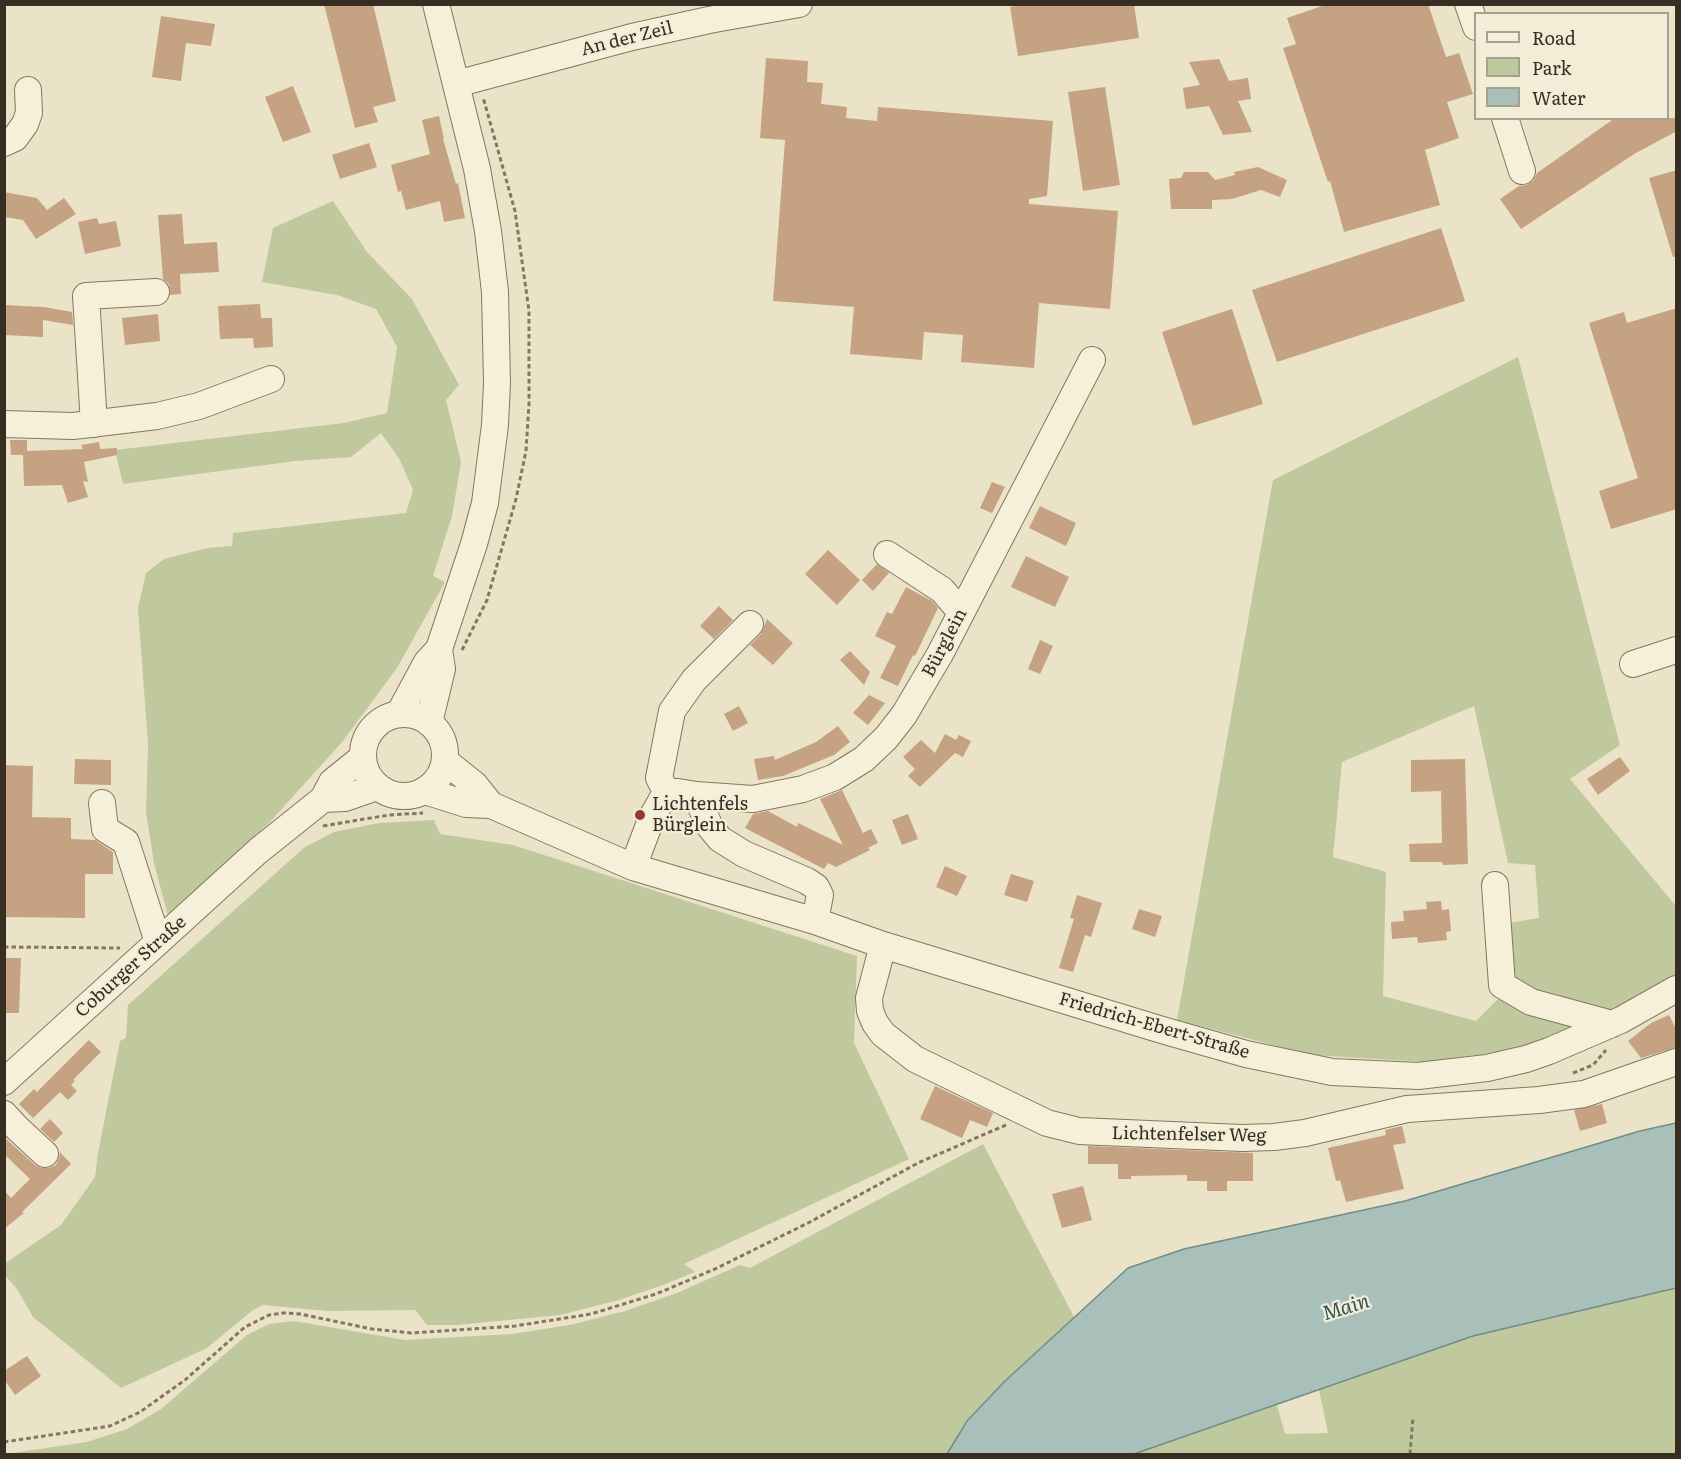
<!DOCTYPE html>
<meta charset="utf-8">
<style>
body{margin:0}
#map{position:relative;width:1681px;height:1459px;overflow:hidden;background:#eae3c8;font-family:Literata,serif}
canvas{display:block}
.frame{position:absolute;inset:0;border:6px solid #372d21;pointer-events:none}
.legend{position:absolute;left:1474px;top:12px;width:195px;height:108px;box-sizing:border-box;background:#f2edd7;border:2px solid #a7a08e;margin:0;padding:8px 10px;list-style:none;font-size:18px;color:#372d21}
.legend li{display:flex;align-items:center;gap:12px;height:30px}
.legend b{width:30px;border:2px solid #a7a08e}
</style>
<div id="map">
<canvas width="1681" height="1459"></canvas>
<div class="frame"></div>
<ul class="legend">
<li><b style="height:8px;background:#f6f0db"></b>Road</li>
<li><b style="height:16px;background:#c0c89d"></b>Park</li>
<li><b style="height:16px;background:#a9bfba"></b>Water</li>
</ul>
</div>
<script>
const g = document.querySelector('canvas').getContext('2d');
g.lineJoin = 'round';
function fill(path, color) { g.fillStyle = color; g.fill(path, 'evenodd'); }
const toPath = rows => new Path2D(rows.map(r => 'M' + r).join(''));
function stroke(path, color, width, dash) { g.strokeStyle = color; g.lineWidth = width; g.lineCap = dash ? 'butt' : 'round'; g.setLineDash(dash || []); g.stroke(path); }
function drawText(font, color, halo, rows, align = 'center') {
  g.font = font + ' Literata,serif'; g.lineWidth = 4.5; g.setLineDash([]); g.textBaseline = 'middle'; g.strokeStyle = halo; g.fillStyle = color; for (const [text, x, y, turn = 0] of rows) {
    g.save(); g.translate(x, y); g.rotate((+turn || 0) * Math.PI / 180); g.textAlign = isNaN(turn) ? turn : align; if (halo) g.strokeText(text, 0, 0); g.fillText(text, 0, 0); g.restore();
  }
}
const green = toPath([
 [333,201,367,252,412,299,459,385,446,400,461,462,452,516,433,576,445,582,397,668,343,741,269,823,168,916,154,863,146,812,148,745,138,608,146,573,164,559,207,548,232,546,233,533,406,513,413,490,400,460,381,433,351,457,295,461,123,484,115,450,344,423,387,413,397,347,376,309,337,295,262,282,273,228],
 [1518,357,1620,745,1570,779,1676,906,1676,975,1600,1017,1517,991,1503,924,1539,918,1535,865,1508,863,1474,706,1342,762,1333,857,1386,872,1383,996,1476,1021,1499,998,1583,1025,1526,1048,1425,1062,1312,1055,1177,1020,1273,480],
 [434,820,440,834,513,845,857,956,854,1043,909,1159,684,1264,695,1272,663,1285,619,1300,560,1315,457,1325,427,1325,415,1310,327,1311,263,1305,253,1310,207,1348,121,1388,33,1317,17,1289,5,1275,4,1264,61,1225,95,1177,98,1153,120,1041,126,1038,128,1005,305,847,334,832,379,823],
 [983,1144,1074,1317,1004,1382,966,1421,947,1454,5,1454,87,1442,127,1429,161,1409,247,1335,269,1324,294,1321,405,1340,512,1334,570,1325,625,1311,677,1293,740,1265,750,1268],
 [1676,1288,1676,1454,1134,1454,1277,1405,1285,1434,1328,1433,1319,1390,1473,1336]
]);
const water = toPath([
 [1676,1123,1676,1288,1473,1336,1134,1454,947,1454,967,1421,1004,1382,1128,1268,1184,1249,1405,1201,1640,1131,1676,1123]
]);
const building = toPath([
 [324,4,373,4,396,101,373,107,378,122,355,128],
 [1030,4,1134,4,1139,38,1018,56,1010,7],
 [1328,4,1428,4,1446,57,1459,53,1473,94,1447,102,1459,138,1425,150,1440,205,1344,232,1330,181,1328,182,1283,48,1296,44,1287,18],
 [161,16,215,24,211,46,186,43,181,81,152,77],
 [766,58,808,61,807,82,823,83,821,104,847,107,846,118,877,121,878,107,1053,121,1047,196,1029,199,1029,204,1118,211,1110,309,1039,303,1034,368,961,362,963,335,924,332,922,360,850,354,854,307,773,301,785,140,760,138],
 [1219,59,1229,81,1248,78,1251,99,1238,101,1252,132,1223,135,1209,106,1186,109,1183,88,1200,85,1189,62],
 [293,86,311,132,283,142,265,97],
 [1105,87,1120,185,1083,191,1068,92],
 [439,116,444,139,443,139,456,184,458,183,465,218,444,222,440,201,406,210,401,191,398,192,391,165,430,154,422,120],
 [1615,118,1677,118,1677,131,1634,154,1521,229,1500,199,1519,186,1526,185,1533,181,1537,173],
 [369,143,377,167,340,179,332,155],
 [1258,167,1287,180,1280,197,1261,190,1232,199,1212,200,1212,209,1171,209,1169,179,1181,178,1184,172,1208,172,1215,180,1235,175,1234,172],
 [1677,170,1677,257,1673,257,1649,178],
 [4,192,37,198,47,210,64,198,76,214,36,239,23,220,4,217],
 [182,214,184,244,217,242,219,272,180,274,181,294,170,295,169,284,163,279,158,215],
 [97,218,99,224,116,221,121,246,85,254,78,222],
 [1441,228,1465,301,1277,362,1252,290],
 [260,304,261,318,272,318,273,347,254,348,253,338,220,339,218,306],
 [4,305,44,307,72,312,73,325,43,320,43,337,4,335],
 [1677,308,1677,509,1611,529,1599,491,1638,478,1589,323,1624,312,1627,323],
 [1232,309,1263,404,1193,426,1162,332],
 [158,314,160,341,125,345,122,318],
 [10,440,27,440,27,451,83,449,81,445,99,442,100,449,117,448,117,455,84,462,88,482,83,481,88,497,68,503,62,485,24,486,23,455,11,455],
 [992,482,1005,487,992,513,980,508],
 [1040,506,1076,523,1066,546,1029,528],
 [828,550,860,580,837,605,805,574],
 [1026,556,1069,577,1055,607,1011,587],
 [877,564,889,573,873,591,862,580],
 [906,587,932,601,938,608,915,656,913,655,898,686,880,678,896,646,875,636,887,612,892,614],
 [719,606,733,620,714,639,700,626],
 [767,619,793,643,773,665,750,645,761,634],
 [1040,640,1053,646,1040,674,1028,669],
 [850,651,870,672,864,685,840,660],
 [869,695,885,703,868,725,853,713],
 [739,706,748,723,733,731,724,714],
 [838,726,850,742,834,755,783,776,758,780,754,759,774,756,775,760,816,742],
 [945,734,956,740,959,735,971,741,963,757,955,753,920,787,908,776,915,769,903,757,921,740,935,753],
 [1620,757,1630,771,1598,795,1587,779],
 [75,759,111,760,111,785,74,784],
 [1465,759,1468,864,1443,865,1442,862,1410,862,1409,844,1442,843,1441,791,1411,792,1411,760],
 [4,765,33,766,32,817,71,818,71,839,95,840,113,852,113,874,85,874,85,918,4,917],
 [842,790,863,833,871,829,878,843,868,848,870,850,836,867,828,863,824,869,745,828,753,814,768,811,797,827,798,823,843,845,820,799],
 [908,814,918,839,902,845,892,820],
 [945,866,967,876,957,896,936,887],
 [1011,874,1034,881,1027,902,1004,895],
 [1077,895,1102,903,1091,937,1085,935,1073,972,1059,968,1074,919,1070,918],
 [1441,901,1442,910,1449,909,1451,931,1446,932,1447,940,1418,943,1417,937,1392,939,1391,922,1404,921,1403,911,1427,909,1426,902],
 [1139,909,1162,916,1155,937,1132,929],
 [4,958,21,958,19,1013,4,1013],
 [1669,1015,1677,1031,1677,1047,1641,1058,1628,1041,1651,1023],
 [89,1040,101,1052,73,1080,75,1081,71,1085,77,1091,68,1100,60,1092,33,1118,19,1104,34,1089,37,1092],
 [935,1086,993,1113,987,1127,970,1120,962,1138,920,1119],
 [1602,1104,1607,1123,1580,1131,1574,1110],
 [50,1119,63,1133,54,1142,40,1129],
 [1402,1126,1406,1143,1393,1145,1404,1189,1346,1202,1340,1180,1336,1181,1328,1148,1386,1135,1385,1130],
 [4,1137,35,1165,41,1168,49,1168,56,1165,59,1158,60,1152,71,1164,22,1212,24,1213,4,1229,4,1190,11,1198,30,1179,4,1154],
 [1088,1146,1253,1153,1253,1181,1227,1181,1227,1191,1207,1191,1207,1181,1187,1181,1187,1175,1131,1176,1131,1179,1118,1179,1118,1164,1088,1164],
 [1083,1186,1092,1220,1062,1228,1052,1194],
 [27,1356,41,1376,15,1395,4,1379,4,1371]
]);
const path = toPath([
 [462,650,487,600,516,499,526,451,529,404,529,311,515,211,483,97],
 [323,826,389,815,423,813],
 [4,947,120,948],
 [1573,1073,1593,1065,1606,1050],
 [4,1442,110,1426,140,1412,185,1380,245,1327,269,1315,284,1313,300,1314,372,1329,411,1333,515,1326,591,1314,656,1294,715,1269,808,1223,918,1163,1006,1125],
 [1410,1454,1413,1417]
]);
const minor = toPath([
 [1468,4,1476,27],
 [456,84,632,37,709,20,799,4],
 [1505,118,1522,171],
 [4,143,15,138,25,124,29,113,28,90],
 [4,424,73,426,157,416,199,406,271,379],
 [94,424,86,296,156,292],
 [887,554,942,590,961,612],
 [1633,664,1676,650],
 '363 755a41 41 0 1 1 82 0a41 41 0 1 1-82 0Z',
 [399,714,427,662,439,649,474,544,485,503,495,425,497,383,495,292,488,231,477,169,436,4],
 [429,723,442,669,439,649],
 [445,761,475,785,491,805],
 [425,791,466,804,491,805,633,867,815,921,883,945,1162,1030,1246,1054,1332,1072,1418,1076,1487,1068,1526,1059,1549,1051,1621,1020,1676,989],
 [668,795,659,778,672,711,694,680,750,624],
 [696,795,753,799,803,789,835,777,864,759,886,738,904,715,940,654,1092,360],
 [323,799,345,798,377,787],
 [102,803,105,829,126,842,158,942],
 [633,867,652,817,664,796,672,792,678,792,696,795,710,827,720,839,744,854,807,881,816,887,820,895,815,921],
 [1495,885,1502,985,1531,1002,1612,1024],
 [883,945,869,998,870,1011,875,1023,883,1034,915,1059,958,1080,1047,1123,1079,1131,1242,1138,1274,1137,1305,1133,1407,1109,1539,1100,1584,1094,1676,1062],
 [4,1082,258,851,323,799,332,782,363,757],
 [4,1114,17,1128,45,1154]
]);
const markers = [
 [640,815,6,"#8e3a35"]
];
const streetNames = [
 ["An der Zeil",627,39,-14],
 ["Bürglein",945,643,-62],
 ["Coburger Straße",131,967,-42],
 ["Friedrich-Ebert-Straße",1154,1026,16],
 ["Lichtenfelser Weg",1189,1135,1]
];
const poiNames = [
 ["Lichtenfels",652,805],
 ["Bürglein",652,826]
];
const waterNames = [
 ["Main",1346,1308,-17]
];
fill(green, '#c0c89d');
fill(water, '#a9bfba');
stroke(water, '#708d88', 1.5);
fill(building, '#c5a282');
stroke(minor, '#85765f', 28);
stroke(path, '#85765f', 3, [4.5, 3]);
stroke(minor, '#f6f0db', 26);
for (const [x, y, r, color] of markers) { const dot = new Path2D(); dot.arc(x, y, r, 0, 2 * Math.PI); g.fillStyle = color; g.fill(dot); stroke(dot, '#f2edd7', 2); }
drawText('18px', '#372d21', '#f2edd7', streetNames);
drawText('18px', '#372d21', '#f2edd7', poiNames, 'left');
drawText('italic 20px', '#325555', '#f2edd7', waterNames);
</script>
